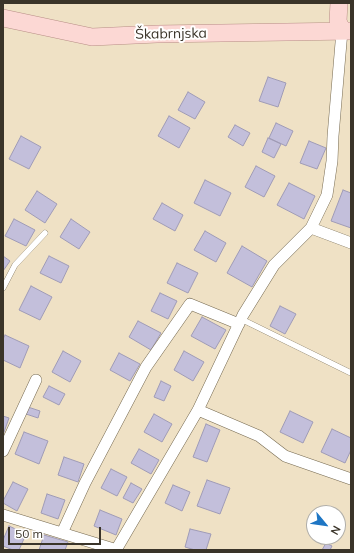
<!DOCTYPE html>
<meta charset="utf-8">
<style>
body{margin:0}
#map{position:relative;width:354px;height:553px;overflow:hidden;background:#efe1c5;font-family:Mulish,sans-serif}
canvas{display:block}
.frame{position:absolute;inset:0;border:4px solid #3a3429;pointer-events:none}
.north{position:absolute;left:306px;top:505px;width:40px;height:40px;box-sizing:border-box;background:#fff;border:1px solid #b0aea9;border-radius:50%;rotate:119deg;font-size:11px;font-weight:700;line-height:16px;text-align:center;color:#3a3429}
.north::after{content:'';display:block;margin:auto;width:14px;height:18px;background:#1e76c4;clip-path:polygon(50% 0,100% 100%,50% 72%,0 100%)}
.scale{position:absolute;left:8px;top:527px;width:93px;height:18px;box-sizing:border-box;border:2px solid #3a3429;border-top:0;padding-left:5px;font-size:12px;line-height:14px;white-space:nowrap;color:#3a3429;-webkit-text-stroke:3px #fff;paint-order:stroke}
</style>
<div id="map">
<canvas width="354" height="553"></canvas>
<div class="frame"></div>
<div class="north">N</div>
<div class="scale">50 m</div>
</div>
<script>
const g = document.querySelector('canvas').getContext('2d');
g.lineJoin = 'round';
function fill(path, color) { g.fillStyle = color; g.fill(path, 'evenodd'); }
const toPath = rows => new Path2D(rows.map(r => 'M' + r).join(''));
function stroke(path, color, width, dash) { g.strokeStyle = color; g.lineWidth = width; g.lineCap = dash ? 'butt' : 'round'; g.setLineDash(dash || []); g.stroke(path); }
function drawText(font, color, halo, rows, align = 'center') {
  g.font = font + ' Mulish,sans-serif'; g.lineWidth = 4; g.setLineDash([]); g.textBaseline = 'middle'; g.strokeStyle = halo; g.fillStyle = color; for (const [text, x, y, turn = 0] of rows) {
    g.save(); g.translate(x, y); g.rotate((+turn || 0) * Math.PI / 180); g.textAlign = isNaN(turn) ? turn : align; if (halo) g.strokeText(text, 0, 0); g.fillText(text, 0, 0); g.restore();
  }
}
const building = toPath([
 [268,77,286,83,278,107,259,101,268,77],
 [188,92,205,102,195,119,178,110,188,92],
 [169,116,190,128,179,148,158,136,169,116],
 [276,123,293,131,286,146,269,138,276,123],
 [235,125,250,133,243,146,228,137,235,125],
 [21,136,41,147,29,169,9,159,21,136],
 [268,138,281,144,274,158,262,152,268,138],
 [309,141,326,148,317,169,300,163,309,141],
 [256,166,275,176,264,197,245,187,256,166],
 [205,180,231,193,220,216,194,203,205,180],
 [289,183,315,196,304,219,277,205,289,183],
 [343,190,351,193,351,228,331,221,343,190],
 [37,191,57,204,45,223,25,210,37,191],
 [162,203,183,215,175,231,153,219,162,203],
 [14,219,35,230,26,246,5,236,14,219],
 [71,219,90,232,79,249,60,237,71,219],
 [205,231,226,243,216,262,194,250,205,231],
 [242,246,267,261,252,287,227,273,242,246],
 [3,256,10,261,3,271,3,256],
 [49,256,69,266,61,283,40,273,49,256],
 [177,263,198,273,188,293,167,283,177,263],
 [31,286,52,297,40,320,19,310,31,286],
 [160,293,177,301,168,319,151,311,160,293],
 [280,306,296,314,285,334,270,326,280,306],
 [202,317,226,330,215,349,191,336,202,317],
 [138,321,161,333,151,350,129,337,138,321],
 [5,335,29,346,20,368,3,360,3,339,5,335],
 [63,351,81,361,70,382,52,372,63,351],
 [184,351,204,362,193,381,174,370,184,351],
 [119,353,140,364,130,381,110,370,119,353],
 [161,381,171,386,164,401,154,397,161,381],
 [49,386,65,394,59,405,43,397,49,386],
 [28,407,40,411,38,418,26,414,28,407],
 [290,411,313,422,303,443,280,432,290,411],
 [154,414,172,424,162,442,144,432,154,414],
 [3,416,9,418,3,435,3,416],
 [206,424,220,430,207,462,193,457,206,424],
 [332,429,351,438,351,450,345,463,321,452,332,429],
 [24,432,48,441,39,464,15,454,24,432],
 [139,449,159,460,151,474,131,463,139,449],
 [64,457,84,464,78,482,58,475,64,457],
 [111,469,127,477,117,496,101,488,111,469],
 [207,480,230,488,220,514,197,506,207,480],
 [13,482,28,489,17,511,3,503,3,501,13,482],
 [131,483,142,489,133,503,123,498,131,483],
 [173,485,190,492,182,511,165,503,173,485],
 [47,494,65,500,58,519,41,513,47,494],
 [100,510,122,519,116,535,94,526,100,510],
 [9,526,26,534,19,550,13,550,3,546,3,540,9,526],
 [190,529,211,534,206,550,195,550,185,547,190,529],
 [44,535,68,542,65,550,39,550,44,535],
 [326,543,332,546,330,550,322,550,326,543]
]);
const service = toPath([
 [3,288,15,265,45,233],
 [241,319,351,373]
]);
const minor = toPath([
 [311,228,351,243],
 [198,410,259,436,285,456,351,479],
 [3,451,36,380],
 [3,515,117,550],
 [62,533,85,483,146,367,190,304,239,324],
 [116,550,198,410,243,315,274,265,311,228,327,195,332,161,333,136,342,31]
]);
const primary = toPath([
 [339,3,338,21,342,31],
 [3,18,92,37,157,34,351,31]
]);
const streetNames = [
 ["Škabrnjska",171,34,-1]
];
fill(building, '#c3bfdb');
stroke(building, '#9f9bb6', 1);
stroke(service, '#766a51', 6);
stroke(minor, '#766a51', 12);
stroke(primary, '#b78e86', 18);
stroke(service, '#fff', 5.5);
stroke(minor, '#fff', 11);
stroke(primary, '#fcd8d4', 17);
drawText('14px', '#3a3429', '#fff', streetNames);
</script>
